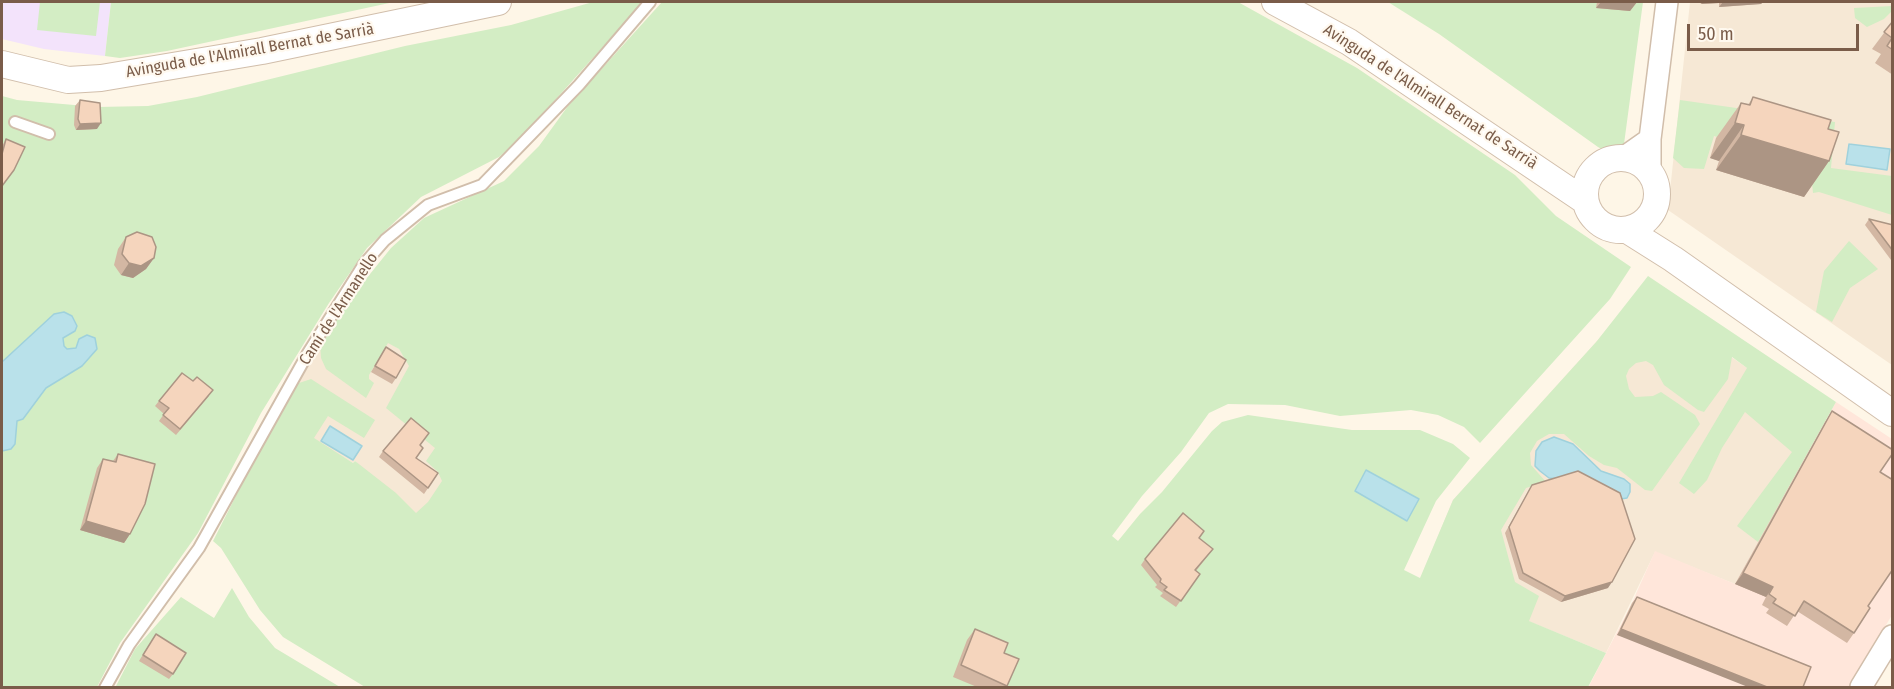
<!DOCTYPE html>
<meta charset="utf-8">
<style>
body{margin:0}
#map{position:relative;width:1894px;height:689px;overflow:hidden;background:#fef6e7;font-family:"Fira Sans Condensed",sans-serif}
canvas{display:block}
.frame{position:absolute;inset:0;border:3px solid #7a5c49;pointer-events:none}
.scale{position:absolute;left:1687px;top:24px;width:172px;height:27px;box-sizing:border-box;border:3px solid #7a5c49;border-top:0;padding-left:8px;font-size:18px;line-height:21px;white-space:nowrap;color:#7a5c49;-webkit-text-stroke:4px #fff9ef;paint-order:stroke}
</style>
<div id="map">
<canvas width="1894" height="689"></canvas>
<div class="frame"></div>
<div class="scale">50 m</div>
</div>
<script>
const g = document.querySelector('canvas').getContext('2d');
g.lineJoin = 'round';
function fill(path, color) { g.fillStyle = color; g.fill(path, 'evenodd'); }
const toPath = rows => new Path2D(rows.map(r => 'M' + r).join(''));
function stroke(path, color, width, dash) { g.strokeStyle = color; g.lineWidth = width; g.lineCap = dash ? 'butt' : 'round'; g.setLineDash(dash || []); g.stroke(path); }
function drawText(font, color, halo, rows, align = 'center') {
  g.font = font + ' "Fira Sans Condensed",sans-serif'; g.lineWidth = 4.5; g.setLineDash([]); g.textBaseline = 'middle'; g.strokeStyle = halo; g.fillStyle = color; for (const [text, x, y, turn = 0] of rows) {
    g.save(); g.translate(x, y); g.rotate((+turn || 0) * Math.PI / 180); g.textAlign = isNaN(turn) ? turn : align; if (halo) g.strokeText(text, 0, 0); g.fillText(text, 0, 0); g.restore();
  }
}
const residential = toPath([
 [1690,2,1892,2,1892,365,1668,210],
 [1639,293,1825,422,1735,584,1655,552,1606,653,1421,577,1453,500,1597,341,1635,294],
 [341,310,399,349,411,367,512,618,355,461,353,463,276,417]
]);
const commercial = toPath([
 [1836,402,1892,439,1892,615,1849,687,1588,688,1632,603,1655,551,1735,584]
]);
const education = toPath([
 [2,2,111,2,105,56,44,49,2,39]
]);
const green = toPath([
 [40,2,100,2,96,36,37,30],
 [111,2,394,2,167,51,120,58,105,56],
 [593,2,643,2,522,137,499,157,421,197,367,248,329,303,261,413,198,533,120,643,97,687,2,687,2,96,17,100,97,107,148,106,197,97,405,46,511,25],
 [662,2,1238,2,1357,68,1515,175,1556,216,1631,267,1610,299,1480,443,1464,427,1438,415,1411,410,1340,416,1285,405,1228,404,1209,413,1181,452,1142,496,1112,536,1118,541,1140,514,1162,492,1212,431,1222,422,1248,415,1352,430,1420,430,1453,444,1470,458,1436,501,1404,570,1420,578,1453,500,1597,341,1648,276,1836,402,1758,542,1737,526,1792,452,1745,412,1722,448,1707,480,1694,494,1679,483,1747,368,1732,357,1728,379,1704,412,1698,410,1664,385,1653,365,1646,361,1636,363,1629,369,1626,376,1629,389,1635,397,1653,396,1661,392,1695,415,1700,424,1652,491,1645,490,1617,468,1604,465,1589,456,1564,434,1549,434,1537,441,1530,453,1531,465,1546,482,1526,488,1501,530,1515,582,1539,596,1529,621,1606,653,1588,687,365,687,283,637,260,610,221,548,213,541,276,417,296,384,311,379,375,420,364,438,328,416,314,438,353,463,355,461,396,493,416,513,428,502,442,481,438,472,426,461,435,448,386,408,409,366,399,349,388,343,369,375,369,379,374,383,366,398,326,369,321,358,320,344,341,310,391,248,424,218,504,181,539,146,568,106],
 [1388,2,1643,2,1624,144,1605,151,1598,147,1439,34],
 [1892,6,1892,11,1884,19,1867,27,1855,18,1854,8],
 [1680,100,1835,122,1831,168,1892,176,1892,215,1819,192,1813,193,1809,153,1729,130,1724,139,1714,136,1704,169,1684,168,1673,158],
 [1849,241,1878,269,1850,288,1832,322,1816,312,1824,271],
 [232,588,249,617,275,648,340,687,115,688,135,649,181,597,214,618]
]);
const water = toPath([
 [1849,144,1890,149,1887,170,1846,164,1849,144],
 [64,312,72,316,77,326,75,331,63,338,64,346,67,349,76,348,79,339,87,335,95,338,97,349,82,366,46,388,23,419,17,421,15,444,11,449,2,451,2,362,54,314,64,312],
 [330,426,362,446,353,460,321,441,330,426],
 [1554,437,1573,444,1601,471,1624,479,1630,484,1630,492,1627,498,1621,499,1562,479,1549,478,1540,471,1535,466,1536,451,1542,442,1554,437],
 [1366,470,1419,499,1407,521,1355,491,1366,470]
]);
const service = toPath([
 [15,122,49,134],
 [105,688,129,645,199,548,308,353,364,264,385,240,428,205,482,185,579,85,650,2]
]);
const minor = toPath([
 [1623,158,1650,139],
 [1650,172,1650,139,1667,2],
 [1861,687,1892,636]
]);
const tertiary = toPath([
 [1275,2,1349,42,1585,201],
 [2,64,68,80,101,78,262,51,498,2],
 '1585 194a36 36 0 1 1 72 0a36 36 0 1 1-72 0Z',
 [1627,230,1673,259,1892,413]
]);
const wall = toPath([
 [1597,2,1637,2,1630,11,1596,8],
 [1700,2,1763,2,1761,4,1719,7,1719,3,1701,4],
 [1893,21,1893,75,1875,63,1881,54,1872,49],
 [1753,97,1828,129,1829,161,1804,197,1716,170,1719,161,1710,158,1716,138,1741,103,1748,105],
 [80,100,97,129,76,130,74,125,75,106],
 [6,139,2,186,2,146],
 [1869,219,1893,225,1893,259,1891,260,1865,225],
 [126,237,154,258,146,269,133,278,121,275,114,265,118,249],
 [386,347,396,378,392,384,371,372],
 [209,396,176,435,159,421,164,414,155,406,159,401],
 [1832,411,1880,472,1868,606,1854,633,1847,643,1797,611,1787,626,1766,613,1769,609,1762,605,1766,597,1735,584,1825,422],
 [420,446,416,458,438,473,424,494,379,457,383,451],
 [118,454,130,534,124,543,80,530,97,468,103,459,113,461],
 [1532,485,1608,588,1561,602,1519,579,1505,533],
 [1199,538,1213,549,1196,571,1200,574,1176,607,1160,596,1163,593,1155,587,1157,585,1141,565,1145,559],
 [1637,597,1811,667,1617,635,1632,603],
 [975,629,1004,653,1007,686,1006,687,977,687,953,677,967,640],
 [152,640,173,674,169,679,139,661]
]);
const shadedWall = toPath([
 [1601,2,1637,2,1630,11,1596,8],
 [1703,2,1720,2,1719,3,1701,4],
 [1723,2,1763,2,1761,4,1719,7],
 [101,123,97,129,76,130,80,124],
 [1735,123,1744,125,1719,161,1710,158],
 [1741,135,1829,161,1804,197,1716,170],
 [154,258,146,269,133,278,121,275,129,263],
 [86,521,130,534,124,543,80,530],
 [1743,573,1773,587,1766,597,1735,584],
 [1612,582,1608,588,1561,602,1565,596],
 [1621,629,1767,687,1748,687,1617,635]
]);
const building = toPath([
 [1893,21,1893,50,1887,46,1892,38,1884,32,1893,21],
 [1753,97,1831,120,1828,129,1839,132,1829,161,1741,135,1744,125,1735,123,1741,103,1750,105,1753,97],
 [80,100,100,103,101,123,80,124,78,119,80,100],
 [6,139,25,147,14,170,2,186,2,154,6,139],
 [1869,219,1893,225,1893,251,1869,219],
 [137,232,152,237,156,247,154,258,141,266,129,263,122,254,126,237,137,232],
 [386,347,406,360,396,378,375,366,386,347],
 [182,373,193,381,197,377,213,390,180,429,163,415,169,408,159,401,182,373],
 [1832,411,1893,450,1893,453,1880,472,1893,480,1893,569,1868,606,1870,608,1854,633,1804,601,1795,616,1773,603,1776,599,1769,594,1773,587,1743,573,1832,411],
 [411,418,429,433,420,445,423,448,416,458,438,473,428,488,383,451,411,418],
 [118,454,155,464,145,504,130,534,86,521,103,459,116,462,118,454],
 [1578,471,1620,493,1635,539,1612,582,1565,596,1523,573,1509,527,1532,485,1578,471],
 [1183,513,1204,531,1199,538,1213,549,1195,570,1200,574,1181,601,1164,590,1167,587,1160,582,1161,579,1145,559,1183,513],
 [1637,597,1811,667,1803,687,1767,687,1621,629,1637,597],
 [975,629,1008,643,1004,653,1019,659,1007,686,961,665,975,629],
 [156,634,186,653,173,674,143,655,156,634]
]);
const streetNames = [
 ["Avinguda de l'Almirall Bernat de Sarrià",250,51,-10],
 ["Avinguda de l'Almirall Bernat de Sarrià",1430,97,33],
 ["Camí de l'Armanello",339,309,-57]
];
fill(residential, '#f6e8d5');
fill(commercial, '#ffe6da');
fill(education, '#f3e3fb');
fill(green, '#d3edc4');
fill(water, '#b9e1ea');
stroke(water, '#9fd1dc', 1.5);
stroke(service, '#d1beab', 14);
stroke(minor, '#d1beab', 24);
stroke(tertiary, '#d1beab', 28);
stroke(service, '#fff', 10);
stroke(minor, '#fff', 21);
stroke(tertiary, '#fff', 26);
fill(wall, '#d3b7a3');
fill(shadedWall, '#ac9584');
fill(building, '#f5d5bd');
stroke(building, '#ac9584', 1.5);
drawText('16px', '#7a5c49', '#fff9ef', streetNames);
</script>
